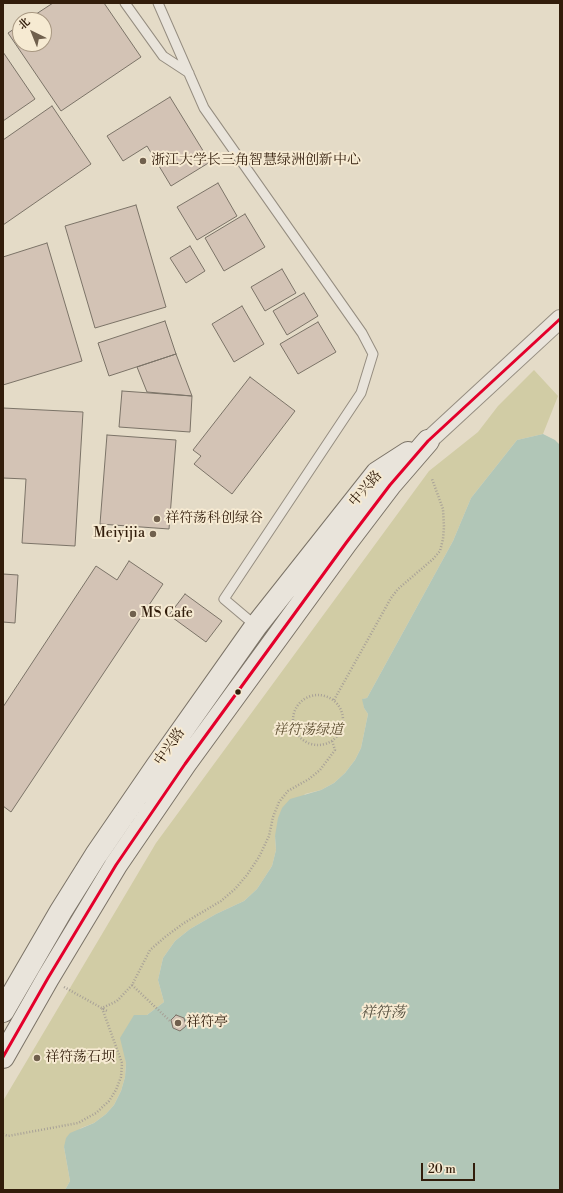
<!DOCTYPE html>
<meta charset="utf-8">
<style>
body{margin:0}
#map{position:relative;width:563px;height:1193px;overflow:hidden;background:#e4dbc7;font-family:"Libre Bodoni","Noto Serif SC",serif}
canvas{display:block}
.frame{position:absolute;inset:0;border:4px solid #321d0b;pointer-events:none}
.north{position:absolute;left:12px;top:12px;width:40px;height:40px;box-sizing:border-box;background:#f6ead2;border:1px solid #a89882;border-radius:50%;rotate:317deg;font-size:11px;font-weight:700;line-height:16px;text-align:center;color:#321d0b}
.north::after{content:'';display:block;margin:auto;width:14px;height:18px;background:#70604d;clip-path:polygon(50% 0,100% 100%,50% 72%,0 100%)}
.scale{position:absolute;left:421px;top:1163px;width:54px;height:18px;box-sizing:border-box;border:2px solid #321d0b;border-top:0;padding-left:5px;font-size:12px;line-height:14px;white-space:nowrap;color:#321d0b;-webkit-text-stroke:3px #f6ead2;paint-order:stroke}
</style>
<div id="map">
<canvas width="563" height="1193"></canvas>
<div class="frame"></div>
<div class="north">北</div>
<div class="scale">20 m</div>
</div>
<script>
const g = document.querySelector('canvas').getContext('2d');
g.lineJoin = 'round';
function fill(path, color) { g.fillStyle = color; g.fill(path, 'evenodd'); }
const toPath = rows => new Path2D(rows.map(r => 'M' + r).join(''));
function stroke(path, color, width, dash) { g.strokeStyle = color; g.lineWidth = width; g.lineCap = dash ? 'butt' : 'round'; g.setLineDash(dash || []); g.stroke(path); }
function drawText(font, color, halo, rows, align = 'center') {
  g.font = font + ' "Libre Bodoni","Noto Serif SC",serif'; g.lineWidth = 4; g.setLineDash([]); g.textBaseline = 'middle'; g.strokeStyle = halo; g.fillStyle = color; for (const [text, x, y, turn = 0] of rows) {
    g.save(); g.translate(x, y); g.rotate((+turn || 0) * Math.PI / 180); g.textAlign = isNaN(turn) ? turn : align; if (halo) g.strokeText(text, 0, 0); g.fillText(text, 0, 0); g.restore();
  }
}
const green = toPath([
 [534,370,558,396,543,434,517,440,471,498,453,541,367,698,363,699,364,708,368,714,361,748,355,760,345,773,334,783,321,790,305,794,275,836,276,850,272,866,257,889,244,901,216,914,190,929,175,941,163,958,158,980,164,1002,147,1015,125,1055,126,1063,125,1077,121,1091,114,1105,106,1114,94,1123,81,1128,64,1147,70,1181,65,1190,3,1190,3,1101,156,843,429,471,478,432,498,406]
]);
const water = toPath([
 [543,434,555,440,560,445,560,1190,65,1190,70,1181,64,1147,66,1138,70,1133,94,1123,106,1114,114,1105,121,1091,125,1077,126,1063,120,1038,134,1015,147,1015,164,1002,158,980,163,958,175,941,190,929,216,914,244,901,257,889,272,866,276,850,275,836,278,818,282,808,290,799,321,790,334,783,345,773,355,760,361,748,368,714,364,708,362,699,367,698,453,541,471,498,517,440]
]);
const building = toPath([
 [53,3,104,3,141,57,61,111,8,33,20,25,20,44,44,44,44,20,27,20,53,3],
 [3,52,35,99,3,121,3,52],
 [170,97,210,162,171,186,147,146,123,161,107,136,170,97],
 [52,106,91,164,3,225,3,140,52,106],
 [218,183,237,216,197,240,177,207,218,183],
 [136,205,166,307,95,328,65,226,136,205],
 [245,214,265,247,224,271,205,238,245,214],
 [47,243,82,361,3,385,3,257,47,243],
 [190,246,205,271,186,283,170,258,190,246],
 [282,269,296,293,265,311,251,287,282,269],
 [304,293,318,316,287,335,273,311,304,293],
 [242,306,264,344,234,362,212,324,242,306],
 [165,321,176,354,109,376,98,343,165,321],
 [318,322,336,352,298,374,280,344,318,322],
 [176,354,192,396,147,392,137,367,176,354],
 [250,377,295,411,232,494,194,464,201,456,193,450,250,377],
 [122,391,192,396,190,432,119,427,122,391],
 [3,408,83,412,75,546,22,543,26,479,3,478,3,408],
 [107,435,176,440,169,529,100,524,107,435],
 [129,561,163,584,11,812,3,806,3,707,96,566,117,580,129,561],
 [3,574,18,575,15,623,3,622,3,574],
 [185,594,222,621,206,642,169,615,185,594],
 [176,1015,184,1018,186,1026,180,1031,173,1028,171,1020,176,1015]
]);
const path = toPath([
 '293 720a25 25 0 1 1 50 0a25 25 0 1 1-50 0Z',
 [334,700,391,598,398,589,433,559,440,551,443,539,444,527,443,509,432,479],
 [132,985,170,1021],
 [64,987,107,1011],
 [3,1134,8,1136,78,1123,96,1113,109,1101,116,1090,121,1077,122,1063,102,1008,117,1001,132,985,150,950,165,937,184,923,221,901,235,889,247,875,259,857,269,836,273,817,279,802,288,791,309,779,320,770,335,750,332,741]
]);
const service = toPath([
 [125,3,163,56,189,73],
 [158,3,204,108,362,333,373,354,361,393,224,599,256,626]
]);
const minor = toPath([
 [428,441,560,319]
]);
const secondary = toPath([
 [3,1011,61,911,96,855,157,766,256,626,377,473,408,453],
 [3,1057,48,978,116,865,185,764,346,543,390,485,428,441]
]);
const bus1 = toPath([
 [3,1057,48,978,116,865,185,764,346,543,390,485,428,441,560,319]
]);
const markers = [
 [143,161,4,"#70604d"],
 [157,519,4,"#70604d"],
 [153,534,4,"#70604d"],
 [133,614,4,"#70604d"],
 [238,692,3.5,"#321d0b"],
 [178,1023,4,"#70604d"],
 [37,1058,4,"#70604d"]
];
const poiNames = [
 ["浙江大学长三角智慧绿洲创新中心",151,161],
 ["祥符荡科创绿谷",165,519],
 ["Meiyijia",145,534,"right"],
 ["MS Cafe",141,614],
 ["祥符亭",186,1023],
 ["祥符荡石坝",45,1058]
];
const streetNames = [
 ["中兴路",366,489,-49],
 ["中兴路",170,747,-55]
];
const parkNames = [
 ["祥符荡绿道",308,731]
];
const waterNames = [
 ["祥符荡",383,1013]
];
fill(green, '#d1cca5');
fill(water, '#b1c6b7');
fill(building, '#d3c3b5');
stroke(building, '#7b7367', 1);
stroke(service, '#958d80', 11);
stroke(minor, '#958d80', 20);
stroke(secondary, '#7b7367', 24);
stroke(path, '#a7a097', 2.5, [1, 2]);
stroke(service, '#e9e4db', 9);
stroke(minor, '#e9e4db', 18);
stroke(secondary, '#e9e4db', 22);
stroke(bus1, '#e4002b', 3);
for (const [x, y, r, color] of markers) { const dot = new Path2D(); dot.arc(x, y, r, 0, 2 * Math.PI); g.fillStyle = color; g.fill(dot); stroke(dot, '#f6ead2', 1.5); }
drawText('14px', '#321d0b', '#f6ead2', poiNames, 'left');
drawText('14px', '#321d0b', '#f6ead2', streetNames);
drawText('italic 14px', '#5d4e31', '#f6ead2', parkNames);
drawText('italic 15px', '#524d3d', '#f6ead2', waterNames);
</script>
